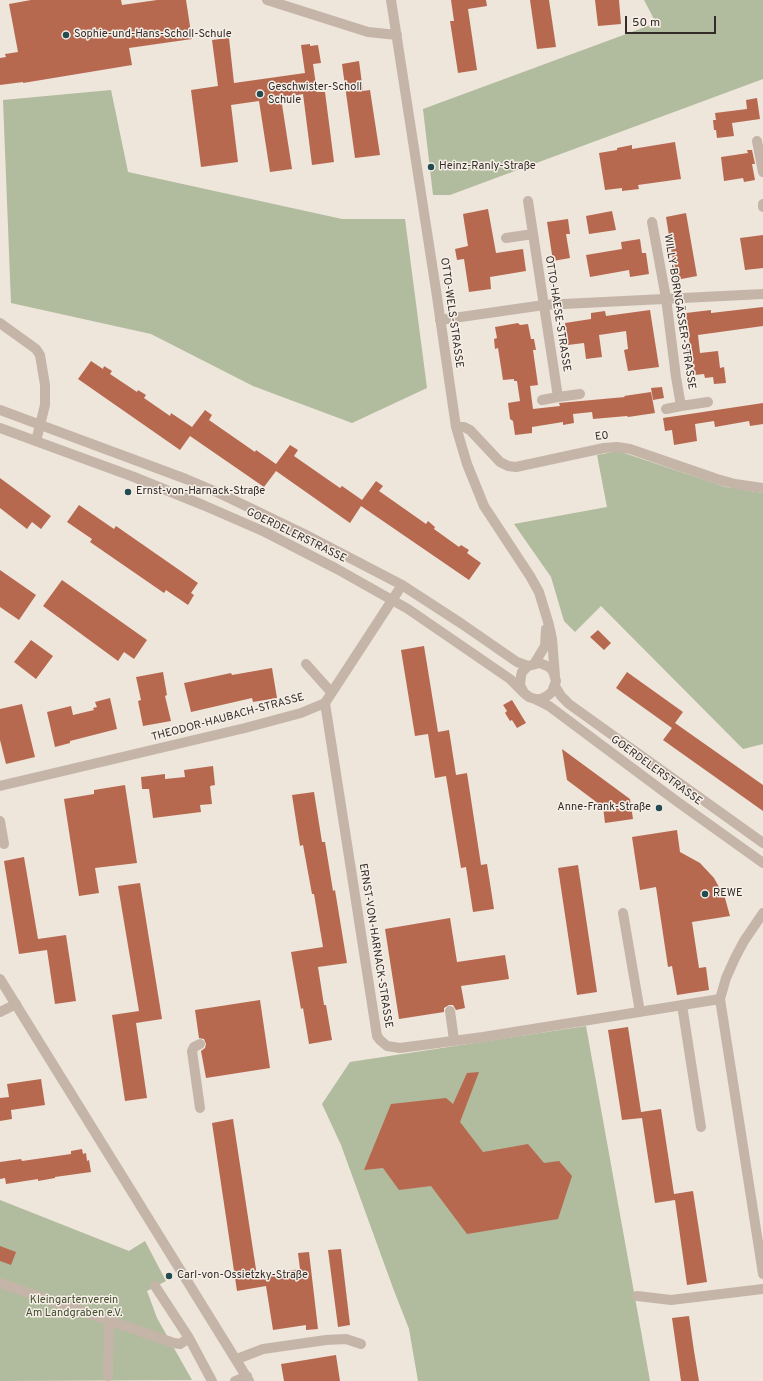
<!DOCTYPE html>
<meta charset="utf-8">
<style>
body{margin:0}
#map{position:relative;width:763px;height:1381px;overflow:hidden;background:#eee5db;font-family:Overpass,sans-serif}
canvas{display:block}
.scale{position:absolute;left:625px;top:16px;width:91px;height:18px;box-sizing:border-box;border:2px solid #332b28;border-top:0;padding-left:5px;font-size:12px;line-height:14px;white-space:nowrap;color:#332b28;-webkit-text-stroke:3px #f6efe7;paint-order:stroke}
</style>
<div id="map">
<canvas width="763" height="1381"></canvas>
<div class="scale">50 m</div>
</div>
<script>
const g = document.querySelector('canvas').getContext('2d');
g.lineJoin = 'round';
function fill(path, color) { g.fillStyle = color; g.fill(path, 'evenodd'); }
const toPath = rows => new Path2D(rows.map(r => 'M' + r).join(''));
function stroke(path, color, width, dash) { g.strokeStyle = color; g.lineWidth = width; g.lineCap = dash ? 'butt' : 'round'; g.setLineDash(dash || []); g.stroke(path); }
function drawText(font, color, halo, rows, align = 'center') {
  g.font = font + ' Overpass,sans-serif'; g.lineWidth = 3; g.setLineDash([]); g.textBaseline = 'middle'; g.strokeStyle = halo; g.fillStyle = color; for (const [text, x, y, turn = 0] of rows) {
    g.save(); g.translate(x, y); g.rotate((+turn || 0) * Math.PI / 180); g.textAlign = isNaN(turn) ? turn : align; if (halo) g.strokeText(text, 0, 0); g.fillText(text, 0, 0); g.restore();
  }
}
const green = toPath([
 [644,0,763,0,763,79,450,195,433,195,423,109,656,23],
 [111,90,128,172,342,219,405,219,427,388,352,423,253,386,151,334,11,303,3,100],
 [618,451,726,487,763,493,763,744,743,749,601,606,575,632,564,621,551,577,514,524,607,507,597,455],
 [586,1026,650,1381,418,1381,409,1329,393,1288,341,1145,322,1104,350,1062],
 [0,1200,129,1251,145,1241,166,1281,147,1291,157,1318,192,1380,0,1381]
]);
const building = toPath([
 [31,0,121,0,122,5,157,0,186,0,192,39,129,48,132,65,23,83,23,82,0,85,0,58,6,57,5,54,18,52,9,4],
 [451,0,486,0,487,6,468,9,477,70,458,73,450,21,454,21],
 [530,0,549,0,556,47,537,49],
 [595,0,619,0,621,24,598,26],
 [229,38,234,83,305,73,301,45,310,44,310,46,318,45,321,63,313,64,317,92,325,92,334,162,312,165,303,94,281,98,292,169,270,172,259,101,231,105,238,162,201,167,191,90,218,86,212,40],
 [359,61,363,91,370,90,380,155,355,158,342,64],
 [757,98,760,119,732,123,734,136,717,138,716,130,714,130,713,120,716,120,715,113,747,109,746,100],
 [675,142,681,179,638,185,639,189,622,191,622,188,605,190,599,153,617,150,617,148,632,145,632,149],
 [747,150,752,150,755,164,752,164,755,180,744,182,743,178,724,181,721,157,748,153],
 [488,209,496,253,523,249,526,271,490,277,491,289,469,292,464,259,457,260,455,249,468,246,463,214],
 [612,211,616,230,589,234,586,216],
 [686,213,697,276,676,280,666,217],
 [568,219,570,234,566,234,570,258,553,261,547,222],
 [763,235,763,268,745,270,740,238],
 [640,239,642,253,646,253,649,274,630,277,629,270,590,277,586,255,622,249,621,242],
 [763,307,763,326,698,335,700,353,718,351,720,368,724,367,726,383,714,384,713,377,705,378,704,374,695,375,692,359,688,359,687,347,690,347,686,313,711,310,711,313],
 [650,310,659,367,628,371,624,350,628,349,626,331,599,335,602,357,586,359,584,343,568,345,565,323,591,319,591,313,605,311,606,316],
 [518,323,520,325,528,324,531,339,534,339,536,350,533,350,538,385,530,386,533,409,560,406,559,403,625,397,624,396,651,392,655,413,628,417,627,416,593,419,592,412,573,414,574,423,563,425,563,422,532,427,532,433,515,435,513,421,510,419,508,403,520,401,517,381,514,381,514,379,503,380,498,348,495,349,494,339,497,338,495,327],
 [91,361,103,369,104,366,112,371,110,374,137,392,138,390,146,395,144,398,170,416,171,413,192,427,205,410,212,415,209,420,255,452,256,450,276,464,290,445,298,450,294,456,340,488,342,486,362,500,376,481,383,486,379,491,426,524,428,521,435,527,434,529,459,547,461,545,469,550,467,553,481,563,469,580,361,506,350,523,276,471,264,487,190,436,180,450,78,379],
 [662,387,664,398,653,400,651,388],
 [763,403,763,424,750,426,749,421,715,427,714,421,695,424,697,441,674,445,672,430,665,431,663,418],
 [0,478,51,516,41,529,32,522,27,529,0,508],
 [79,505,114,529,116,526,198,583,191,593,194,595,188,605,166,590,164,593,90,542,92,539,67,522],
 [0,570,36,595,19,620,0,607],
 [62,580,147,640,134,659,124,652,118,661,43,606],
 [598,630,611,643,604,650,590,637],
 [31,640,53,656,36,679,14,662],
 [424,646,438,732,449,730,456,775,467,773,481,865,487,864,494,909,473,912,466,867,461,868,446,776,435,778,428,734,415,736,401,650],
 [272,668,277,698,253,702,252,698,191,712,184,683,231,673,232,675],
 [163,672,167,695,165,696,171,721,143,726,138,701,141,700,136,677],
 [627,672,683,712,675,723,763,785,763,811,663,740,672,728,616,688],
 [110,698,117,729,70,741,70,743,55,747,47,712,71,706,73,715,94,710,93,708,97,707,95,702],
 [512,700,526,723,517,728,512,720,510,721,505,713,507,711,503,705],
 [22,704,35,757,6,764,0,740,0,709],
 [562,749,630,799,633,819,605,823,603,807,567,780],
 [213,766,215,785,210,786,212,804,200,805,201,812,153,818,149,789,142,789,141,777,165,774,165,779,185,777,184,770],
 [125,785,137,863,95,868,99,893,79,896,64,799,94,794,94,790],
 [314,792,322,842,325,842,333,891,335,890,347,963,318,967,324,1005,326,1005,332,1040,309,1044,303,1008,301,1009,291,952,323,947,314,894,312,894,303,845,300,846,292,795],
 [677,830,680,852,700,863,714,878,725,898,730,916,692,922,699,968,706,967,709,990,677,995,672,966,668,967,656,887,640,890,632,837],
 [24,857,38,939,66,935,76,1001,55,1004,47,950,19,954,4,861],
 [578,865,597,992,577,995,558,868],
 [140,883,162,1019,136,1023,147,1098,125,1101,112,1015,139,1011,118,886],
 [450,918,457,962,505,955,509,979,461,986,465,1008,456,1010,453,1005,449,1005,444,1008,444,1012,399,1019,385,929],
 [260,1000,270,1068,206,1078,201,1051,205,1048,206,1044,204,1039,199,1038,195,1010],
 [628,1027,641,1112,661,1109,674,1194,693,1191,707,1282,687,1285,675,1200,655,1203,642,1118,622,1120,608,1030],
 [479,1072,460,1122,483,1152,528,1144,544,1163,559,1161,572,1176,558,1219,467,1234,431,1186,399,1190,383,1168,364,1170,391,1104,446,1098,453,1104,467,1073],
 [41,1079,45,1105,11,1110,12,1119,0,1121,0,1098,9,1097,7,1084],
 [233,1119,257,1276,300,1269,298,1253,309,1252,318,1329,306,1330,306,1325,273,1330,266,1286,237,1291,212,1123],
 [82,1149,83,1154,86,1153,87,1161,89,1160,91,1172,55,1177,55,1178,38,1181,38,1179,6,1184,5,1178,0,1179,0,1162,21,1159,22,1161,71,1154,71,1151],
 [0,1246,16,1252,11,1265,0,1261],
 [341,1249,350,1325,338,1327,328,1250],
 [689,1316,694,1351,699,1381,681,1381,672,1318],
 [336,1355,340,1381,284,1381,281,1364]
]);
const minor = toPath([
 [267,0,368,32,397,35],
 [391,0,436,290,456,427,467,464,484,506,530,576,539,592,549,625,552,639,555,676],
 [757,141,763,172],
 [528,201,558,397,580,394],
 [763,204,763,207],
 [652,222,666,298,676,377,681,406,708,402],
 [506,238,533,234],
 [440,320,544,305,763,294],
 [0,323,36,349,40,355,45,385,45,405,36,441],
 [542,400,558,397],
 [666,409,681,406],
 [0,410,186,479,219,493,304,534,402,585,462,624,517,662,528,666],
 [456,427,464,427,470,430,500,462,508,466,516,467,604,448,617,447,630,449,717,479,735,484,763,488],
 [0,428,134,477,203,505,265,532,337,569,408,609,510,679,524,693,529,697,535,699,541,699,547,696,552,692,556,681,553,671,549,667,540,663,528,666,522,672,521,676,520,685,524,693],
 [306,664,331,692],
 [534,664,545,646,546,629],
 [555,686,561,696,569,704,763,843],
 [535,699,549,706,675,800,763,863],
 [325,703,377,1036,380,1040,387,1046,400,1048,483,1037,720,999],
 [0,786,245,728,301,713,325,703,402,585],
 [0,821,4,844],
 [623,913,640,1012],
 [763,913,744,941,735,958,726,978,720,999,763,1274],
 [0,979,249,1381],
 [682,1005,701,1127],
 [450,1011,454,1040],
 [0,1012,16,1004],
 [200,1108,192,1051,194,1047,200,1044],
 [0,1283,174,1343,180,1344,189,1338,212,1381],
 [155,1286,189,1338],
 [637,1296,671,1300,763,1289],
 [237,1359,263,1349,326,1340,346,1339,361,1344],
 [108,1376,109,1321],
 [235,1381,247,1376]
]);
const markers = [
 [66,35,4,"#224c4f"],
 [260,94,4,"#224c4f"],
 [431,167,4,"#224c4f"],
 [128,492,4,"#224c4f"],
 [659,808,4,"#224c4f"],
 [705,894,4,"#224c4f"],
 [169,1276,4,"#224c4f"]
];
const poiNames = [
 ["Sophie-und-Hans-Scholl-Schule",74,35],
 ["Geschwister-Scholl",268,88],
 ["Schule",268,101],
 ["Heinz-Ranly-Straße",439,167],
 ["Ernst-von-Harnack-Straße",136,492],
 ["Anne-Frank-Straße",651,808,"right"],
 ["REWE",713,894],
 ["Carl-von-Ossietzky-Straße",177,1276]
];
const streetNames = [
 ["WILLY-BORNGÄSSER-STRASSE",679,312,81],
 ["OTTO-WELS-STRASSE",451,313,82],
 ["OTTO-HAESE-STRASSE",557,314,81],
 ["E0",602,437,-8],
 ["GOERDELERSTRASSE",296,536,26],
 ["THEODOR-HAUBACH-STRASSE",228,718,-15],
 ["GOERDELERSTRASSE",656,771,36],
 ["ERNST-VON-HARNACK-STRASSE",375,946,81]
];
const parkNames = [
 ["Kleingartenverein",74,1301],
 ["Am Landgraben e.V.",74,1314]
];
fill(green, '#b1bb9d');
fill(building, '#b76950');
stroke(minor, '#c5b5a9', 10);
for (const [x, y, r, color] of markers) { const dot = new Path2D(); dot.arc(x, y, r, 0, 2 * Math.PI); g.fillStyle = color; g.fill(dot); stroke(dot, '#f6efe7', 1.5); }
drawText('11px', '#332b28', '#f6efe7', poiNames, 'left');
drawText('11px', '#332b28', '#f6efe7', streetNames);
drawText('11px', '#424e2e', '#f6efe7', parkNames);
</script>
